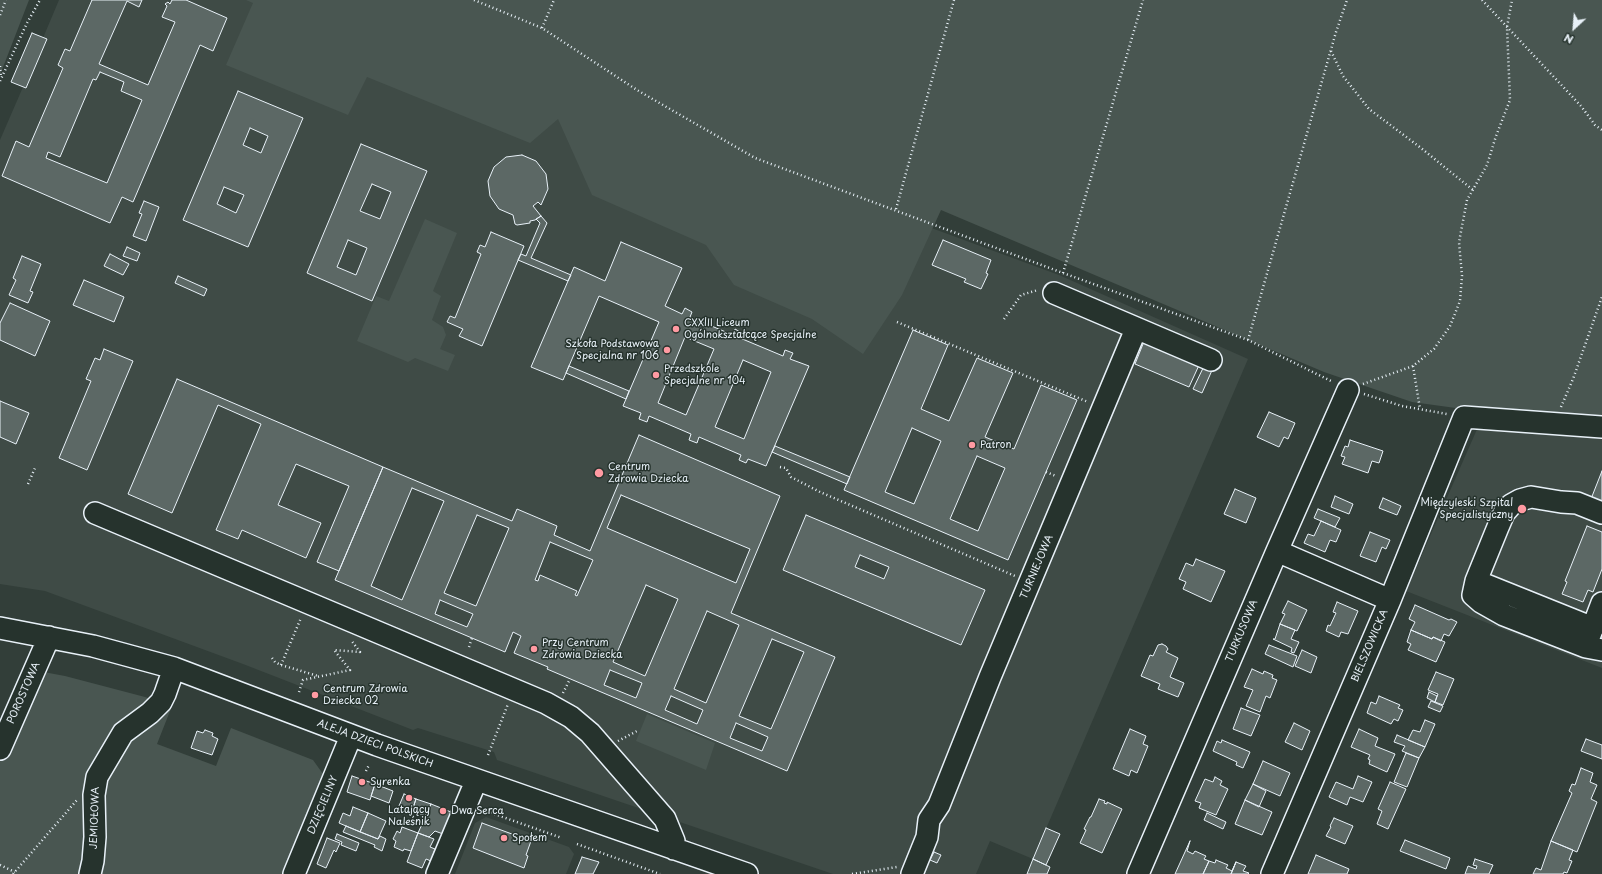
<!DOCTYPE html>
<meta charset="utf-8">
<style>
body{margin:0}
#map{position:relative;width:1602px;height:874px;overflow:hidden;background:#323e39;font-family:"Playpen Sans",sans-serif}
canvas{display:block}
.north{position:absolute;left:1554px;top:8px;width:40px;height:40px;-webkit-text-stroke:3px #26332d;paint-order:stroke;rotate:206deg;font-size:11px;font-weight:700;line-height:16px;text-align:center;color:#e8f1f8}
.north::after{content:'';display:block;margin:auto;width:14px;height:18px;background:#e8f1f8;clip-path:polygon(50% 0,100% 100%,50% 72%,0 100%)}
</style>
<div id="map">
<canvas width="1602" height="874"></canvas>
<div class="north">N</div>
</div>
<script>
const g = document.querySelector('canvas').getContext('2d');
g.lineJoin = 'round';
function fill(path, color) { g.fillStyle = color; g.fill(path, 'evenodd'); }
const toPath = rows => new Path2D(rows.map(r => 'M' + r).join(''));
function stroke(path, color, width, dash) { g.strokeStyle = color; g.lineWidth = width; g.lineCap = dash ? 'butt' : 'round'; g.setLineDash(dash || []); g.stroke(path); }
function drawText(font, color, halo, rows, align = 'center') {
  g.font = font + ' "Playpen Sans",sans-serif'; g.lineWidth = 3; g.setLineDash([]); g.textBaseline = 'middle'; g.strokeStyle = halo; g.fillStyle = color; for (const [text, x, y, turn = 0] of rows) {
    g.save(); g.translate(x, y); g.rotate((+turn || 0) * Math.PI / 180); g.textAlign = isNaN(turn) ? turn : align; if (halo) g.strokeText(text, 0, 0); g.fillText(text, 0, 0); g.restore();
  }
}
const built = toPath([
 [59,0,446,0,755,163,1059,275,1248,359,1033,859,990,841,976,874,833,874,497,760,494,752,418,728,413,730,243,664,45,591,0,584,0,140,23,87,11,82,32,33,43,38],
 [1602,421,1602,668,1406,591,1478,427],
 [486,817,569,847,574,854,566,874,455,874,475,823]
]);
const green = toPath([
 [0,0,29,0,0,75],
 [246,0,1602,0,1602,421,1492,413,1412,402,1324,372,941,210,902,295,863,354,812,319,734,285,706,245,592,195,558,119,530,143,367,77,348,115,226,65,253,3],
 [425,219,457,233,433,291,441,296,432,320,443,327,446,335,440,349,455,355,448,371,415,358,408,362,357,341,376,296,389,301],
 [38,671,65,676,145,697,172,706,157,744,216,766,231,728,313,760,323,774,282,874,0,874,0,759],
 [647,714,715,743,706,770,636,741]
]);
const building = toPath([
 [92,0,142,0,139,7,127,1,99,64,148,85,175,22,162,17,167,6,165,4,168,2,170,4,172,0,186,0,227,18,213,51,200,45,133,202,122,197,110,223,2,176,16,141,29,147,63,68,58,65,65,49,70,51,92,0],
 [100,72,124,82,121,91,142,100,107,183,46,158,48,152,60,157,93,79,96,80,100,72],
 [32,33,47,39,26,88,11,82,32,33],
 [238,91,303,118,248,247,183,220,238,91],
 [250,128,268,136,261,153,243,145,250,128],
 [224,187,244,195,236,213,217,204,224,187],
 [361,144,427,171,372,301,307,273,361,144],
 [372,184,391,192,380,219,360,211,372,184],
 [348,240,367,248,356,275,337,267,348,240],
 [522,155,536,161,546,174,548,189,541,205,538,202,533,206,541,216,535,220,530,221,530,223,517,225,515,224,513,215,499,209,490,196,488,181,494,167,506,157,522,155],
 [144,201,159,207,146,241,133,236,142,214,139,213,144,201],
 [541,216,547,223,531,258,571,275,568,281,518,260,521,254,526,256,540,223,536,219,541,216],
 [491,232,524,246,482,346,459,336,463,329,447,322,450,316,455,318,481,254,477,252,480,245,485,247,491,232],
 [943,240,991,260,986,273,988,274,981,289,964,282,966,279,932,265,943,240],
 [621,242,682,268,665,306,682,314,685,308,692,312,690,317,733,335,735,329,742,333,740,338,783,356,785,350,793,353,790,359,809,366,766,466,748,459,746,463,739,460,741,455,699,437,697,443,689,440,691,434,649,416,647,422,639,419,641,413,623,406,659,322,599,296,563,380,531,367,574,267,605,281,621,242],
 [685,337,714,349,686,415,658,403,685,337],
 [743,360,771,372,744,439,715,427,743,360],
 [127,247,140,253,137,261,123,256,127,247],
 [110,254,129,264,123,275,104,266,110,254],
 [22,256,41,264,30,291,33,292,28,303,9,295,16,280,13,278,22,256],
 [178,276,207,289,204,296,175,283,178,276],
 [84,280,124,297,114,322,73,305,84,280],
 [10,303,50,321,35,356,0,340,0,323,10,303],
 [913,330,948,345,921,409,949,421,977,358,1013,373,985,437,1014,449,1041,385,1077,400,1008,560,844,490,913,330],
 [912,428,941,441,914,504,885,492,912,428],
 [977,456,1005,468,978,531,950,519,977,456],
 [1145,339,1200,363,1189,387,1135,364,1145,339],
 [104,349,133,361,87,470,59,458,91,381,86,379,95,358,100,360,104,349],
 [1205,364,1213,368,1202,393,1193,389,1205,364],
 [569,366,629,391,626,399,566,373,569,366],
 [177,379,383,467,339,571,317,562,349,486,296,464,278,505,321,523,306,558,242,530,238,539,216,530,261,424,218,405,172,513,128,494,177,379],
 [0,401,29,413,16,444,0,437,0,401],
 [1269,412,1295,423,1288,439,1284,437,1279,447,1257,437,1269,412],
 [639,435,780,496,731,613,835,657,787,771,547,669,548,667,514,653,521,636,513,632,505,652,335,580,383,467,512,521,517,509,557,526,554,535,590,551,639,435],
 [412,488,444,501,402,600,371,586,412,488],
 [621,495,750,549,736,583,607,528,621,495],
 [477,515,509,528,476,606,444,593,477,515],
 [550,542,593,560,577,596,575,595,577,591,540,575,538,581,535,580,550,542],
 [646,585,678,599,645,676,613,662,646,585],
 [440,600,473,614,467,627,435,614,440,600],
 [707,611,739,625,706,703,674,689,707,611],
 [772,639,804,652,771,729,739,716,772,639],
 [610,670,642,683,636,698,604,685,610,670],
 [671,696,703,710,697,724,665,710,671,696],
 [736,723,768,737,762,751,730,738,736,723],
 [1350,440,1383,451,1379,463,1372,461,1368,473,1342,464,1345,457,1341,456,1345,446,1348,447,1350,440],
 [775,446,850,477,847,484,772,452,775,446],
 [1602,471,1602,509,1589,504,1602,471],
 [1235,489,1256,498,1246,523,1224,514,1235,489],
 [1335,496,1353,504,1349,514,1331,507,1335,496],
 [1383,498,1401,506,1397,515,1379,508,1383,498],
 [1318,509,1340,518,1335,527,1314,518,1318,509],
 [806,515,985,590,961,645,783,570,806,515],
 [860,555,889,567,884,579,855,567,860,555],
 [1321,521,1341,530,1336,542,1330,540,1325,552,1304,543,1308,534,1314,536,1321,521],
 [1587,526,1602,532,1602,569,1593,592,1588,590,1583,602,1562,594,1567,582,1565,581,1587,526],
 [1370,532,1390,540,1386,549,1382,547,1376,562,1360,556,1370,532],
 [1196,559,1225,571,1211,602,1183,589,1186,582,1179,579,1186,563,1193,566,1196,559],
 [1288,601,1307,610,1297,631,1280,624,1285,614,1282,613,1288,601],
 [1337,602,1358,611,1348,634,1341,632,1339,637,1326,631,1328,625,1330,626,1336,613,1333,612,1337,602],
 [1415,605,1449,620,1451,619,1457,622,1449,636,1444,634,1441,641,1433,637,1432,639,1411,630,1415,622,1409,619,1415,605],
 [1280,624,1295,630,1291,639,1299,642,1294,653,1291,652,1292,648,1273,639,1275,639,1280,624],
 [1411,630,1432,639,1433,637,1445,642,1436,662,1408,650,1411,644,1407,642,1411,630],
 [1162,644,1166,646,1168,649,1166,652,1178,658,1170,677,1184,683,1178,697,1158,689,1160,684,1141,676,1150,655,1153,656,1158,645,1162,644],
 [1269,645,1297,656,1293,667,1265,654,1269,645],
 [1302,650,1317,657,1311,673,1295,666,1302,650],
 [1252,669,1263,674,1264,671,1273,675,1272,678,1277,680,1270,698,1266,696,1260,712,1246,706,1253,690,1244,687,1252,669],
 [1436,672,1454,679,1443,705,1435,702,1438,694,1428,690,1436,672],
 [1429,692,1437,696,1435,702,1427,698,1429,692],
 [1379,696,1400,705,1398,708,1403,710,1398,721,1394,719,1391,724,1367,713,1371,702,1376,704,1379,696],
 [1431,701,1443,706,1440,712,1428,707,1431,701],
 [1241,708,1260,715,1251,736,1233,729,1241,708],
 [1425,720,1435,724,1425,747,1408,740,1413,730,1420,732,1425,720],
 [1294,723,1310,731,1302,750,1285,742,1294,723],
 [1130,729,1146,736,1143,744,1148,746,1137,773,1131,770,1129,776,1113,769,1130,729],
 [1359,729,1378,738,1375,746,1395,754,1387,772,1369,764,1370,760,1368,759,1370,755,1351,747,1359,729],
 [205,730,213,733,212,736,218,739,212,755,191,748,197,731,203,733,205,730],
 [1397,735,1425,747,1419,758,1402,751,1405,746,1394,742,1397,735],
 [1586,739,1602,745,1602,759,1581,751,1586,739],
 [1222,740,1250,752,1243,768,1236,765,1237,762,1213,751,1217,741,1221,743,1222,740],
 [1406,753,1419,758,1407,787,1394,782,1406,753],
 [1263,761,1290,773,1280,796,1253,784,1263,761],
 [1581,768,1593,773,1590,782,1597,785,1591,799,1597,802,1577,852,1551,841,1572,793,1569,791,1572,784,1575,785,1581,768],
 [352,776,375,784,370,800,347,792,352,776],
 [1358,776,1372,782,1363,802,1350,797,1347,805,1329,797,1336,782,1353,789,1358,776],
 [1215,777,1222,781,1220,785,1228,789,1216,815,1199,808,1201,803,1195,801,1205,779,1213,782,1215,777],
 [1390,782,1406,789,1388,829,1377,824,1382,811,1378,809,1390,782],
 [375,784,393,791,389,803,371,796,375,784],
 [1253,784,1266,791,1259,807,1245,800,1253,784],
 [404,794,416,799,412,811,399,806,404,794],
 [416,799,431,804,426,816,412,811,416,799],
 [1099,799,1105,801,1104,803,1107,804,1107,802,1122,809,1102,853,1080,843,1086,830,1084,829,1090,817,1091,817,1099,799],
 [1245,800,1272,812,1262,835,1235,824,1245,800],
 [431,804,456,814,443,834,435,831,429,837,418,833,431,804],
 [353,807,368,813,360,832,339,823,343,813,350,816,353,807],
 [368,813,386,821,378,839,360,832,368,813],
 [1207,813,1226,822,1223,829,1204,820,1207,813],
 [1334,818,1353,826,1345,844,1326,836,1331,827,1330,826,1334,818],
 [482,823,531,841,526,855,528,856,524,868,473,848,482,823],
 [346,826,378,839,380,836,386,839,382,851,374,847,375,845,343,832,346,826],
 [402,827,418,833,411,851,404,849,403,851,394,847,396,841,393,839,397,831,400,833,402,827],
 [1046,828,1060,834,1046,865,1033,859,1046,828],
 [418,833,434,839,430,847,435,849,431,861,426,859,422,868,407,862,418,833],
 [337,834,359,843,356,851,341,845,342,842,335,839,337,834],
 [327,838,340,843,336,852,334,850,326,868,317,864,327,838],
 [1405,840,1450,858,1446,869,1400,851,1405,840],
 [1190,841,1187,851,1193,854,1195,851,1206,856,1204,859,1209,861,1203,874,1175,874,1190,841],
 [1551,841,1573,850,1569,860,1572,861,1567,873,1564,872,1563,874,1533,874,1536,868,1541,870,1551,841],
 [934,852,941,855,937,863,930,860,934,852],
 [1316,855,1349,869,1347,874,1308,874,1316,855],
 [582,857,599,862,593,874,575,874,582,857],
 [1033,859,1050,867,1047,874,1027,874,1033,859],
 [1475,859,1493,865,1489,874,1465,874,1468,866,1476,869,1477,866,1473,865,1475,859],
 [1216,860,1228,865,1226,868,1232,871,1236,862,1231,874,1203,874,1209,861,1215,863,1216,860],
 [1236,862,1246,866,1243,871,1249,873,1248,874,1231,874,1236,862]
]);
const path = toPath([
 [474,0,542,28,637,90,755,158,1063,273,1248,340,1333,382],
 [1482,0,1581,106,1595,125,1602,130],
 [0,15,6,0],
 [542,28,554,0],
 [1331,51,1343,76,1369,109,1421,148,1473,190],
 [0,66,1,77],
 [0,81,27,23,40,0],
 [896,209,954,0],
 [1063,273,1143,0],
 [1004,319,1021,295,1038,290],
 [897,322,1088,402],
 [1248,340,1336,32,1347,0],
 [1413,366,1420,409],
 [1363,384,1413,366,1434,349,1450,326,1460,301,1462,276,1459,242,1467,200,1487,165,1496,136,1510,100,1507,27,1512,0],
 [1364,394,1402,406,1447,414],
 [1561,407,1573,379,1602,297],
 [780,467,786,468,791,477,820,492,1015,576],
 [1046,472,1056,476],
 [28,484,35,468],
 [469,647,472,638],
 [272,658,275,662,281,665,318,676],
 [281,665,301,618],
 [299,692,303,680,350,670,334,650,360,652,351,640],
 [563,693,570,679],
 [618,741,639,730],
 [488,755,508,704],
 [366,771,369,765],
 [483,810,562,838],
 [577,844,660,874],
 [0,865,15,872],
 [13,874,77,800],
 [852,874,897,867]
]);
const minor = toPath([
 [1054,293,1211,360],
 [95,513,546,703,571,717,590,733,665,819,674,841,674,849],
 [1602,513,1577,503,1561,502,1531,497,1520,500,1511,505,1504,513,1498,527,1476,581,1473,595,1481,602,1504,615,1586,647,1602,650],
 [1277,551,1390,600],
 [1476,581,1593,628],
 [0,628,93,646,174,668,377,745,747,874],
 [1588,640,1602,603],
 [0,749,49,637],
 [90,874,93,861,95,837,94,795,97,777,123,733,150,713,161,702,165,694,174,668],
 [294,874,351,736],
 [437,874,476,781],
 [912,874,927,837,929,820,939,805,990,677,1136,329],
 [1138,874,1277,551,1348,390],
 [1272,874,1390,600,1464,417,1602,427]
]);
const markers = [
 [676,329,4,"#ff9aa2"],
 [667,350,4,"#ff9aa2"],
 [656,375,4,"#ff9aa2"],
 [972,445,4,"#ff9aa2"],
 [599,473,5,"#ff9aa2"],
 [1522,509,5,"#ff9aa2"],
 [534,649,4,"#ff9aa2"],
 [315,695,4,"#ff9aa2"],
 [362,782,4,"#ff9aa2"],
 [409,798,4,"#ff9aa2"],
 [443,811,4,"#ff9aa2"],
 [504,838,4,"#ff9aa2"]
];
const poiNames = [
 ["CXXIII Liceum",684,323],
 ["Ogólnokształcące Specjalne",684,335],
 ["Szkoła Podstawowa",659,344,"right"],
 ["Specjalna nr 106",659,356,"right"],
 ["Przedszkole",664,369],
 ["Specjalne nr 104",664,381],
 ["Patron",980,445],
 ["Centrum",608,467],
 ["Zdrowia Dziecka",608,479],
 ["Międzyleski Szpital",1513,503,"right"],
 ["Specjalistyczny",1513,515,"right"],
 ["Przy Centrum",542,643],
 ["Zdrowia Dziecka",542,655],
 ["Centrum Zdrowia",323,689],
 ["Dziecka 02",323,701],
 ["Syrenka",370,782],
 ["Latający",409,810,"center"],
 ["Naleśnik",409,822,"center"],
 ["Dwa Serca",451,811],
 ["Społem",512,838]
];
const streetNames = [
 ["TURNIEJOWA",1037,567,-67],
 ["TURKUSOWA",1242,631,-67],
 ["BIELSZOWICKA",1370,646,-67],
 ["POROSTOWA",24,693,-66],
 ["ALEJA DZIECI POLSKICH",375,744,20],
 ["DZIĘCIELINY",323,805,-67],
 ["JEMIOŁOWA",95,818,-88]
];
fill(built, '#3f4b46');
fill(green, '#495651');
fill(building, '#5c6865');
stroke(building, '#e8f1f8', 1);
stroke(minor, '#e8f1f8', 24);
stroke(path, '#e8f1f8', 2.5, [1, 3]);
stroke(minor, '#26332d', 21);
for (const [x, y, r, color] of markers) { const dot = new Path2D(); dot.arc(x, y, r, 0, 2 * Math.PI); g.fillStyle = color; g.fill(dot); stroke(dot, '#26332d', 1.5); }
drawText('10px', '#e8f1f8', '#26332d', poiNames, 'left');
drawText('10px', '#e8f1f8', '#26332d', streetNames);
</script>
